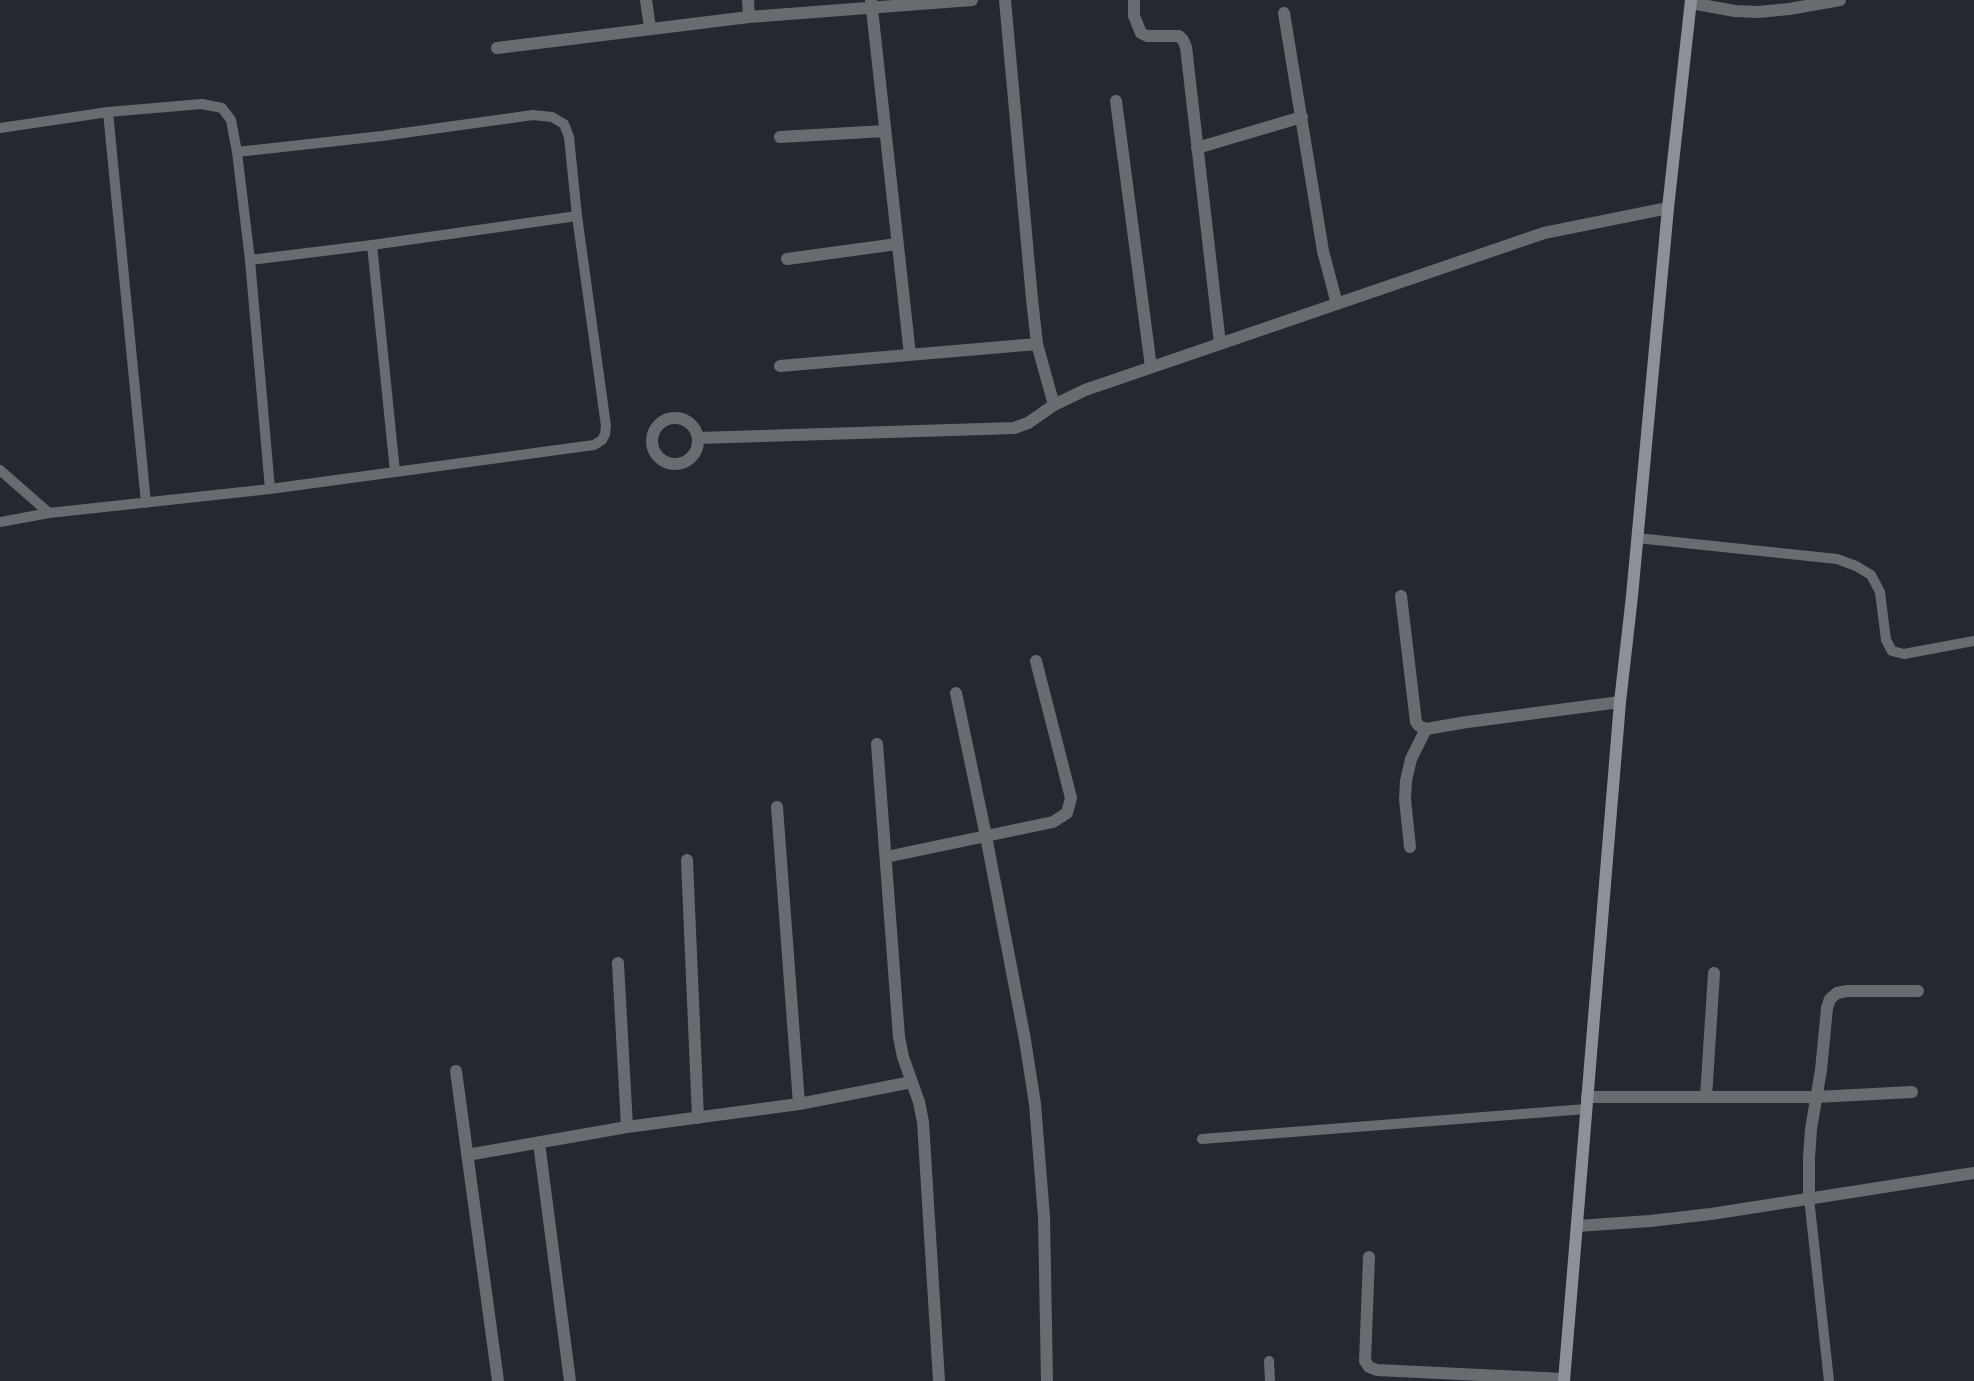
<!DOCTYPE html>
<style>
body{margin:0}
canvas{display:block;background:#242830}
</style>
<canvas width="1974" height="1381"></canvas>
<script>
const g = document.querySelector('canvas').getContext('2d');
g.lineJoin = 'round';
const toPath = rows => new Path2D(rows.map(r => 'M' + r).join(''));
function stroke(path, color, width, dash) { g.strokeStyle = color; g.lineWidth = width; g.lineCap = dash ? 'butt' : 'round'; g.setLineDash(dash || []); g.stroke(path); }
const lane = toPath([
 [108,112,146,503],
 [0,128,108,112,202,104,222,108,231,120,237,152,250,260,270,489],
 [372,245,395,472],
 [250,260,372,245,577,216],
 [0,470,49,513],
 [0,522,49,513,270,489,395,472,594,445,602,440,605,434,606,426,577,216,569,137,564,124,552,117,533,115,382,136,237,152],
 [1637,538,1837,559,1856,566,1871,575,1880,592,1886,640,1892,651,1904,654,1974,641],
 [1202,1139,1586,1109],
 [1809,1198,1829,1381],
 [1269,1361,1270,1381]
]);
const street = toPath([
 [646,0,650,28],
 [748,0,749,17],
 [871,0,910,355],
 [1005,0,1032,299,1037,344,1054,405],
 [1134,0,1134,16,1141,33,1147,36,1179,36,1183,40,1186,47,1220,344],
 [1691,3,1735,11,1758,12,1789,9,1840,0],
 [1284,13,1323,251,1337,304],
 [497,48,749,17,972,0],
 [1116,101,1151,367],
 [780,137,885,131],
 [1197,148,1302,117],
 [787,259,897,244],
 [780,366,1037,344],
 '652 441a23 23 0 1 1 46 0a23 23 0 1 1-46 0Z',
 [699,438,1014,428,1028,423,1054,405,1085,390,1544,233,1668,208],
 [1401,596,1416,722,1419,726,1426,729,1467,722,1620,702],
 [956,693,986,836,1025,1040,1035,1104,1044,1217,1047,1381],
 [877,744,899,1037,903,1057,919,1102,923,1122,939,1381],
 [777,807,799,1104],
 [1410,847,1405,799,1406,781,1411,759,1426,729],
 [886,857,1053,822,1067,813,1071,798,1036,661],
 [687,860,698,1118],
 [618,963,627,1127],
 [456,1071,498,1381],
 [1587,1097,1816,1097,1912,1092],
 [1706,1097,1714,973],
 [539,1143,570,1381],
 [467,1155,627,1127,799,1104,912,1082],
 [1809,1198,1809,1158,1811,1129,1821,1070,1827,1008,1830,999,1837,993,1847,991,1918,991],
 [1577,1226,1650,1221,1711,1214,1974,1173],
 [1369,1257,1365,1361,1369,1367,1377,1370,1564,1379]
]);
const secondary = toPath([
 [1564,1381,1620,702,1632,596,1668,208,1691,0]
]);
stroke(lane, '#686b6f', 10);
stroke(street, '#686b6f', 12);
stroke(secondary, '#8d9097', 12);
</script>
